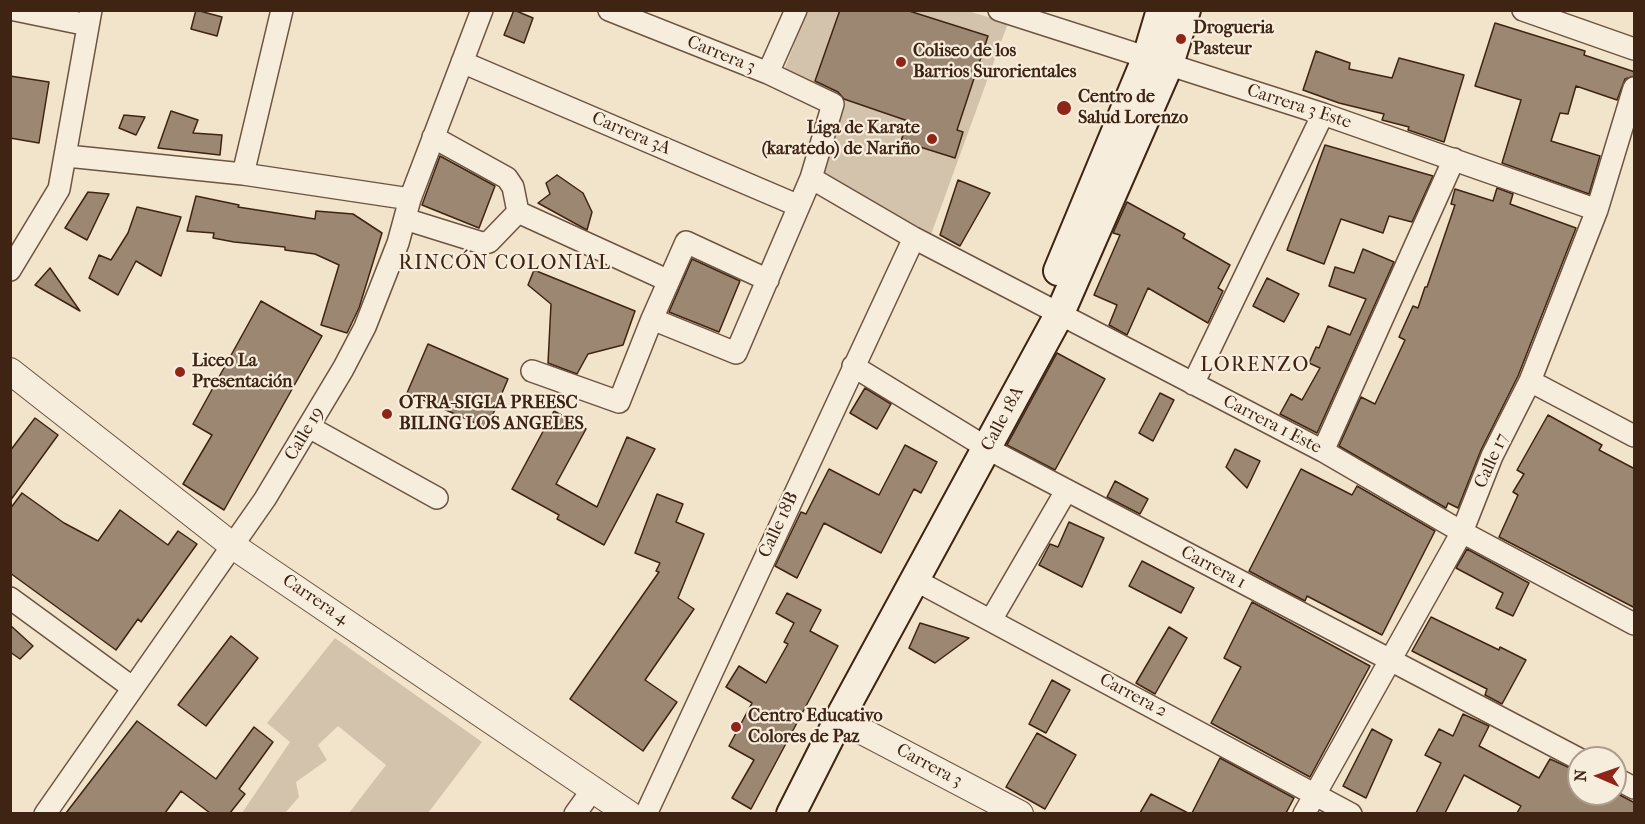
<!DOCTYPE html>
<meta charset="utf-8">
<style>
body{margin:0}
#map{position:relative;width:1645px;height:824px;overflow:hidden;background:#f2e3cb;font-family:"IM FELL French Canon",serif}
canvas{display:block}
.frame{position:absolute;inset:0;border:12px solid #3f2413;pointer-events:none}
.north{position:absolute;left:1567px;top:746px;width:60px;height:60px;box-sizing:border-box;background:#f7eddd;border:2px solid #ad9d8c;border-radius:50%;rotate:272deg;font-size:16px;font-weight:700;line-height:24px;text-align:center;color:#3f2413}
.north::after{content:'';display:block;margin:auto;width:21px;height:27px;background:#8f2418;clip-path:polygon(50% 0,100% 100%,50% 72%,0 100%)}
</style>
<div id="map">
<canvas width="1645" height="824"></canvas>
<div class="frame"></div>
<div class="north">N</div>
</div>
<script>
const g = document.querySelector('canvas').getContext('2d');
g.lineJoin = 'round';
function fill(path, color) { g.fillStyle = color; g.fill(path, 'evenodd'); }
const toPath = rows => new Path2D(rows.map(r => 'M' + r).join(''));
function stroke(path, color, width, dash) { g.strokeStyle = color; g.lineWidth = width; g.lineCap = dash ? 'butt' : 'round'; g.setLineDash(dash || []); g.stroke(path); }
function drawText(font, color, halo, rows, align = 'center') {
  g.font = font + ' "IM FELL French Canon",serif'; g.lineWidth = 4.5; g.setLineDash([]); g.textBaseline = 'middle'; g.strokeStyle = halo; g.fillStyle = color; for (const [text, x, y, turn = 0] of rows) {
    g.save(); g.translate(x, y); g.rotate((+turn || 0) * Math.PI / 180); g.textAlign = isNaN(turn) ? turn : align; if (halo) g.strokeText(text, 0, 0); g.fillText(text, 0, 0); g.restore();
  }
}
const green = toPath([
 [807,11,968,11,1008,23,929,240,817,173,835,101,781,78],
 [335,638,482,742,428,813,349,813,386,765,338,726,318,745,327,760,296,782,299,797,285,813,242,813,290,742,267,723]
]);
const building = toPath([
 [196,10,222,17,217,36,191,29,196,10],
 [514,10,533,18,524,43,504,35,514,10],
 [840,10,906,10,988,36,957,130,963,132,955,158,901,141,908,121,844,99,838,92,815,81,840,10],
 [1495,23,1585,51,1584,55,1635,72,1635,76,1625,79,1617,100,1576,86,1568,114,1560,113,1551,141,1600,156,1589,194,1502,163,1521,100,1475,86,1495,23],
 [1316,51,1350,63,1349,69,1392,78,1399,58,1464,75,1444,142,1408,130,1409,127,1382,120,1384,114,1339,103,1303,90,1316,51],
 [10,76,49,82,39,143,10,138,10,76],
 [171,111,198,120,193,133,222,135,220,155,158,148,171,111],
 [124,115,145,117,136,135,119,128,124,115],
 [1325,145,1433,176,1412,222,1389,216,1383,233,1341,219,1324,264,1287,250,1325,145],
 [440,156,495,186,479,228,422,205,440,156],
 [557,175,583,193,592,212,587,230,538,203,550,194,546,183,557,175],
 [958,180,990,193,960,246,940,235,958,180],
 [1497,188,1513,194,1510,204,1576,228,1518,376,1481,450,1458,508,1448,503,1446,508,1339,446,1361,397,1375,404,1405,340,1399,337,1413,306,1418,308,1425,287,1427,287,1455,205,1451,204,1455,189,1493,201,1497,188],
 [88,192,109,194,87,240,65,228,88,192],
 [196,196,239,205,238,207,315,219,316,211,353,214,382,233,359,308,347,333,321,325,339,265,315,254,285,250,285,247,234,242,213,238,214,233,187,231,196,196],
 [1127,202,1185,234,1183,238,1230,265,1218,288,1223,291,1208,323,1148,288,1127,335,1109,325,1117,305,1094,295,1120,235,1113,233,1127,202],
 [137,207,181,217,161,276,136,261,118,295,89,278,99,255,111,260,128,233,137,207],
 [1363,249,1394,262,1317,433,1280,414,1291,394,1302,400,1320,368,1309,363,1316,347,1319,348,1328,326,1350,335,1366,299,1329,286,1335,267,1354,273,1363,249],
 [692,259,740,281,719,332,669,312,692,259],
 [50,268,80,311,35,285,50,268],
 [534,270,635,311,623,345,588,354,577,374,548,363,551,304,528,285,534,270],
 [1267,278,1299,294,1284,322,1253,306,1267,278],
 [261,301,322,336,224,510,183,484,212,435,193,424,261,301],
 [428,344,508,379,487,428,407,393,428,344],
 [1057,353,1105,379,1055,470,1007,445,1057,353],
 [865,388,891,404,877,429,850,413,865,388],
 [1160,393,1174,400,1153,441,1139,433,1160,393],
 [554,411,586,429,556,484,597,507,627,437,655,449,604,545,557,519,559,515,512,489,554,411],
 [1548,415,1602,445,1599,450,1635,469,1635,608,1499,537,1518,495,1513,492,1524,474,1517,470,1548,415],
 [35,418,58,435,10,501,10,451,35,418],
 [905,445,937,462,921,493,914,489,881,553,824,523,797,578,775,566,801,512,806,514,829,469,879,495,905,445],
 [1235,449,1260,461,1247,488,1226,467,1235,449],
 [1301,469,1352,495,1357,486,1435,531,1382,635,1307,596,1305,601,1249,571,1301,469],
 [1115,481,1148,499,1140,514,1107,497,1115,481],
 [22,493,64,523,98,541,120,510,168,545,178,531,197,544,141,622,138,619,116,650,10,573,10,509,22,493],
 [657,494,683,504,676,522,704,534,678,598,694,609,645,680,677,702,643,751,570,699,659,572,656,571,660,563,635,553,657,494],
 [1069,522,1104,538,1082,587,1039,565,1050,544,1058,547,1069,522],
 [1467,549,1529,583,1513,616,1496,608,1503,593,1456,568,1467,549],
 [1142,561,1194,588,1181,613,1129,586,1142,561],
 [787,593,821,610,810,631,838,646,751,809,732,798,754,760,729,746,752,703,726,687,739,666,766,683,788,644,784,642,794,623,776,613,787,593],
 [1252,602,1370,666,1310,777,1211,723,1241,667,1224,658,1252,602],
 [1431,617,1499,650,1500,647,1526,660,1502,704,1485,695,1487,689,1412,651,1431,617],
 [920,623,969,638,935,663,909,648,920,623],
 [10,625,33,646,20,659,10,652,10,625],
 [1169,627,1187,638,1155,694,1136,683,1169,627],
 [231,636,258,658,206,726,178,705,231,636],
 [1052,680,1070,690,1046,733,1029,724,1052,680],
 [1463,714,1489,726,1479,746,1539,778,1550,759,1579,772,1579,794,1618,794,1635,803,1635,813,1517,813,1521,806,1464,775,1445,813,1416,813,1441,763,1425,755,1439,729,1453,736,1463,714],
 [137,721,216,779,254,727,273,742,239,789,245,794,230,813,210,813,181,791,165,813,66,813,137,721],
 [1372,729,1392,740,1366,798,1343,786,1372,729],
 [1037,733,1076,755,1045,809,1006,787,1037,733],
 [1220,758,1294,798,1286,813,1192,813,1220,758],
 [1151,794,1188,813,1140,813,1151,794]
]);
const minor = toPath([
 [15,10,88,25],
 [609,10,768,73,833,104,811,178,736,353,652,319],
 [999,10,1323,114,1597,210],
 [1523,10,1634,49],
 [462,62,799,206],
 [768,73,796,10],
 [433,137,507,178,513,187,518,212],
 [67,156,243,174,410,199],
 [243,174,282,10],
 [811,178,914,238,1323,451,1462,532,1634,624],
 [518,212,669,281],
 [405,219,482,243,489,242,518,212],
 [10,270,59,189,91,10],
 [853,366,992,451,1579,759],
 [532,371,619,402,652,319,686,242,768,280],
 [1530,381,1634,436],
 [1193,384,1323,114],
 [309,427,437,498],
 [1323,451,1454,159],
 [915,580,1351,814],
 [10,598,133,688],
 [991,620,1066,491],
 [1615,778,1634,788],
 [45,814,265,499,343,369,365,327,398,243,410,199,482,10],
 [575,814,593,789],
 [646,814,914,238],
 [1304,814,1462,532,1492,456,1530,381,1597,210,1634,88]
]);
const tertiary = toPath([
 [10,371,233,546,629,814],
 [839,719,1020,814]
]);
const secondary = toPath([
 [1058,271,1147,57,1161,10],
 [791,814,839,719,1060,313,1169,64,1186,10]
]);
const markers = [
 [1181,39,6,"#8f2418"],
 [901,62,6,"#8f2418"],
 [1064,108,8,"#8f2418"],
 [932,139,6,"#8f2418"],
 [180,372,6,"#8f2418"],
 [387,414,6,"#8f2418"],
 [736,727,6,"#8f2418"]
];
const poiNames = [
 ["Drogueria",1193,29],
 ["Pasteur",1193,50],
 ["Coliseo de los",913,52],
 ["Barrios Surorientales",913,73],
 ["Centro de",1078,98],
 ["Salud Lorenzo",1078,119],
 ["Liga de Karate",920,129,"right"],
 ["(karatedo) de Nariño",920,150,"right"],
 ["Liceo La",192,362],
 ["Presentación",192,383],
 ["OTRA-SIGLA PREESC",399,404],
 ["BILING LOS ANGELES",399,425],
 ["Centro Educativo",748,717],
 ["Colores de Paz",748,738]
];
const streetNames = [
 ["Carrera 3",721,55,22],
 ["Carrera 3 Este",1299,107,18],
 ["Carrera 3A",631,134,23],
 ["Calle 18A",1003,419,-62],
 ["Carrera 1 Este",1272,425,27],
 ["Calle 19",305,434,-59],
 ["Calle 17",1492,461,-66],
 ["Calle 18B",779,525,-65],
 ["Carrera 1",1213,568,28],
 ["Carrera 4",315,600,34],
 ["Carrera 2",1133,696,28],
 ["Carrera 3",929,766,28]
];
const neighbourhoodNames = [
 ["RINCÓN COLONIAL",505,264],
 ["LORENZO",1255,366]
];
fill(green, '#d4c3ac');
fill(building, '#9c8773');
stroke(building, '#3f2413', 1.5);
stroke(minor, '#6c5441', 24);
stroke(tertiary, '#6c5441', 28);
stroke(secondary, '#3f2413', 32);
stroke(minor, '#f7eddd', 21);
stroke(tertiary, '#f7eddd', 26);
stroke(secondary, '#f7eddd', 28);
for (const [x, y, r, color] of markers) { const dot = new Path2D(); dot.arc(x, y, r, 0, 2 * Math.PI); g.fillStyle = color; g.fill(dot); stroke(dot, '#f7eddd', 2); }
drawText('bold 18px', '#3f2413', '#f7eddd', poiNames, 'left');
drawText('18px', '#3f2413', '#f7eddd', streetNames);
g.letterSpacing = '1.5px';
drawText('20px', '#3f2413', '#f7eddd', neighbourhoodNames);
g.letterSpacing = '0px';
</script>
